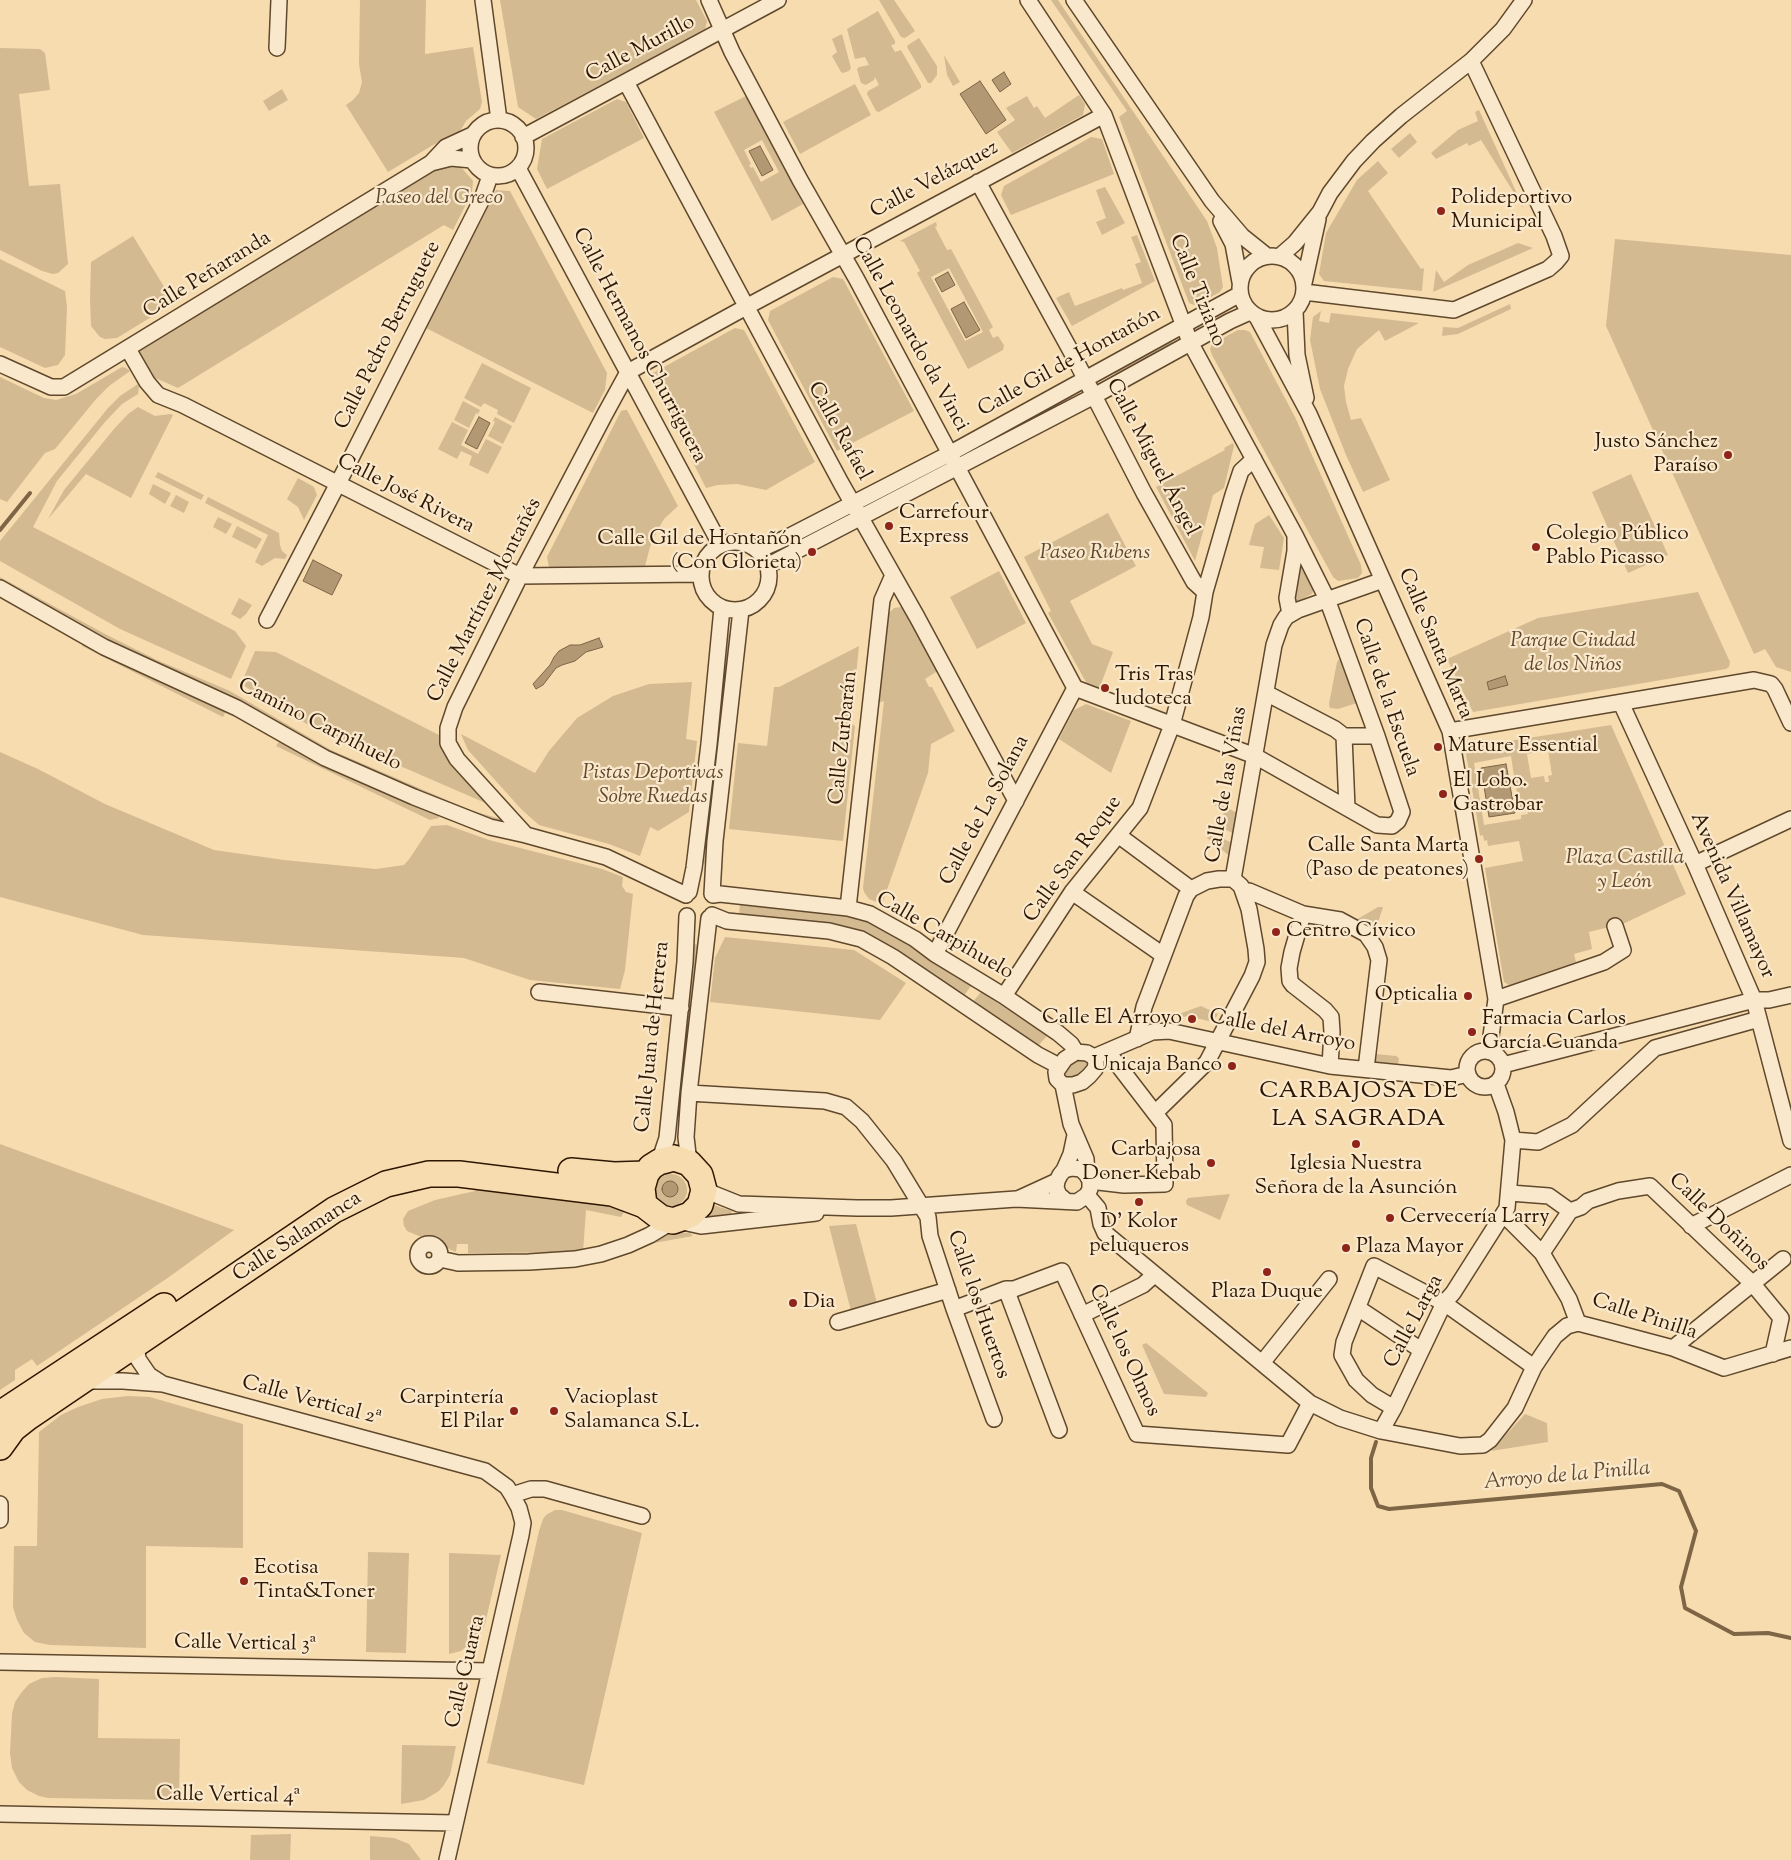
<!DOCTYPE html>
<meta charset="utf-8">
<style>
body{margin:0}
canvas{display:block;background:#f6dcaf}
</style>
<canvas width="1791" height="1860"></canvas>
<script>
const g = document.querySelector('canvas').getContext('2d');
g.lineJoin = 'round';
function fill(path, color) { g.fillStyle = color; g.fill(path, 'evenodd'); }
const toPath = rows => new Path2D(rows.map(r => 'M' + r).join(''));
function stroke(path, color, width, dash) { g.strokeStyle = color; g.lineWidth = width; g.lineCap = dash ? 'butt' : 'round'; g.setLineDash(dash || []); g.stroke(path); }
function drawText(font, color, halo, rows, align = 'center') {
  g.font = font + ' "Sorts Mill Goudy",serif'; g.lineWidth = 4.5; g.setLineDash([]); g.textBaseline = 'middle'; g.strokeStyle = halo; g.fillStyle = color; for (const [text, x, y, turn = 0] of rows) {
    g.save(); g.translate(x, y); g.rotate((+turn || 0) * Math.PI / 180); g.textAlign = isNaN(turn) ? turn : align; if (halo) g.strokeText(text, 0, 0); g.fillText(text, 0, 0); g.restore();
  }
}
const green = toPath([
 [360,0,426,0,425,54,473,47,482,102,480,109,466,121,459,133,433,145,388,172,346,105,353,100,359,93,362,82,359,64],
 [500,0,696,0,707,21,705,30,536,119,518,107],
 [879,0,894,0,915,31,905,38,901,37],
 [1051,0,1058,0,1207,221,1217,248,1223,287,1220,292,1198,304,1194,305,1189,303,1119,117,1127,111],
 [878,11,895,41,895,44,891,45,895,52,901,50,921,85,921,88,879,112,876,111,867,94,868,91,879,85,875,77,874,80,866,85,861,83,857,69,859,67,869,65,865,57,855,59,847,29],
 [842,34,851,68,849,71,843,73,841,72,832,56,837,52,832,39],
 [919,38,937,66,937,75,931,83,928,83,907,47,908,45],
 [0,48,40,49,45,53,50,90,19,94,29,186,60,184,68,264,58,273,53,274,42,271,0,250],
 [944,55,960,82,953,86,947,75],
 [855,84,871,115,800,154,783,122],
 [282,89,288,100,269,111,263,101],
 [1079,95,1085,104,1083,115,1012,153,997,132,1015,120,1006,108,1027,96,1034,108,1037,106,1045,118],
 [746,96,803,204,772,221,714,112],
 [762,140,779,172,761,182,753,167,751,168,749,165,751,164,744,150],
 [617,99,626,102,644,138,547,189,537,169,542,139],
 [1479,110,1524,209,1481,140,1469,146,1467,143,1436,159,1431,153,1458,130,1478,121,1475,112],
 [1410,133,1417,142,1399,158,1391,149],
 [1091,137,1102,139,1114,174,1011,215,1001,195,1004,186],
 [1378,161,1388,173,1368,191,1421,269,1424,268,1422,291,1324,281,1319,274,1326,233,1357,180],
 [446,164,461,167,473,181,472,192,453,230,444,225,178,388,153,377,139,351],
 [1105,187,1125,223,1102,235,1096,222,1106,218,1096,190],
 [496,190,510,191,607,373,605,390,593,413,426,328],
 [936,222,937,226,935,227,947,250,951,249,993,327,989,330,993,338,998,336,1004,345,1003,350,968,369,917,273,920,271,904,242,900,241],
 [949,268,983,332,965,341,931,277],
 [1137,235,1155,281,1072,326,1056,298,1069,292,1075,306,1122,288,1123,290,1142,283,1135,264,1141,262,1131,237],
 [133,236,174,303,117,338,105,339,100,337,91,326,90,299,91,262],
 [1615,239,1791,255,1791,672,1776,667,1765,649,1754,654,1606,326],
 [1518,243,1533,248,1433,292,1436,270,1444,282,1468,265],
 [0,259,65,291,67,307,65,355,58,365,45,368,0,347],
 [833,277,843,279,914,411,837,451,768,320,770,311],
 [1510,304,1511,309,1458,334,1442,336,1443,327,1458,328],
 [1321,311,1319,321,1329,323,1331,313,1419,323,1385,341,1379,330,1357,349,1348,369,1344,386,1346,402,1351,420,1361,418,1390,480,1363,492,1346,455,1320,389,1310,340,1313,317],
 [735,328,744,330,815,462,766,490,737,484,718,485,706,488,652,382,653,373],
 [1238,330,1245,330,1250,332,1295,417,1361,565,1362,573,1358,578,1338,581,1333,577,1212,355,1210,349,1212,344],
 [1170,340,1172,340,1172,344,1116,375,1113,370],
 [482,363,531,388,514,423,497,414,498,410,484,403,481,407,464,398],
 [122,367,126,368,130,371,109,386,97,398,55,449,45,453,7,502,0,499,0,377,44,398,56,400,76,394],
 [138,384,139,386,138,394,122,404,105,422,57,481,33,527,235,631,246,646,231,679,120,629,0,561,0,541,108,408,120,396],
 [1074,394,1072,398,980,448,978,443],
 [463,401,480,410,478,414,476,413,469,428,454,420],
 [138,407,155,416,170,414,173,415,131,498,86,474,48,519,64,490,114,429,128,414],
 [624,410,627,410,678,506,664,519,656,533,650,547,645,566,549,567,547,557,621,411],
 [495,417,512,426,503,444,488,436,495,422,493,421],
 [452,422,468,430,461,445,478,454,486,439,502,447,488,474,469,465,472,456,461,451,457,459,438,449],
 [1233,443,1234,446,1224,488,1213,495,1195,561,1156,487,1225,450,1224,448],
 [158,472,204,495,201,500,155,477],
 [1631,474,1668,555,1628,573,1592,492],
 [298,478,314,487,317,495,304,520,298,507,287,499],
 [153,484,171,493,165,504,149,494],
 [176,495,189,502,184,513,170,506],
 [208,497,279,533,280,545,282,551,287,555,285,559,275,558,262,566,255,562,268,535,205,503],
 [1108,513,1136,566,1070,601,1092,644,1113,652,1099,689,1087,684,1048,613,1051,611,1024,557],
 [1269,515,1284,538,1279,570,1260,568,1264,547,1249,545,1255,524],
 [218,517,232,524,226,534,213,527],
 [237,526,262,539,256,549,232,537],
 [1299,567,1304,568,1314,588,1312,594,1296,602,1292,599],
 [999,571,1026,623,977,649,950,597],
 [0,577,107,635,157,660,230,691,331,750,470,810,507,821,508,825,492,822,327,753,212,688,105,639,0,581],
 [1698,592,1730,662,1729,667,1726,669,1473,712,1447,659,1538,618],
 [239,598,252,605,246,614,240,619,231,614],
 [901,607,905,609,939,670,925,679,929,687,932,687,955,731,931,744,928,773,882,904,869,899,864,892,863,888,884,701,876,704,888,614,894,608],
 [726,634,731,634,720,739,715,739],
 [84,642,227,709,223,717,82,646],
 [859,646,852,716,847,720,855,726,843,841,729,829,738,743,767,746,774,687,779,687],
 [255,651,276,652,441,736,490,805,315,729,241,684],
 [1341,657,1357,703,1338,709,1330,708,1329,704,1337,662],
 [692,682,686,739,697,741,689,812,658,831,650,827,640,856,609,844,539,825,522,810,468,750,461,734,535,773,549,751,577,718,613,696,649,684],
 [1086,704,1131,721,1111,773,1059,739,1074,710],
 [1611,725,1686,894,1625,923,1589,932,1592,949,1574,954,1576,962,1509,985,1504,982,1485,868,1523,861,1519,841,1488,846,1487,840,1484,841,1483,835,1480,836,1465,748],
 [1548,750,1552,775,1548,776,1549,782,1545,782,1544,776,1531,778,1527,754],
 [1511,756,1514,776,1521,775,1521,780,1515,781,1520,811,1527,810,1528,814,1521,815,1521,819,1484,825,1474,763],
 [280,740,438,813,439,818,430,820,276,746],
 [713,751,718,752,708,864,700,863],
 [0,752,38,769,105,804,214,850,284,860,376,869,404,865,410,858,431,826,447,825,489,840,602,869,623,877,622,886,626,892,633,894,625,970,620,989,530,980,464,958,143,935,0,897],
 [1214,801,1239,814,1236,835,1217,825,1225,811,1212,804],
 [1210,832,1234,844,1231,857,1207,838],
 [740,902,833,912,868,920,896,936,971,986,963,997,888,947,739,917],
 [1378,907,1383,907,1374,935,1356,920],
 [725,937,854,950,906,983,880,1020,710,1002,715,958],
 [693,944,700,945,681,1116,676,1116],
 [981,992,1047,1036,1038,1046,972,1003],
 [1201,1006,1218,1014,1213,1022,1187,1016,1178,1019,1176,1015],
 [1376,1054,1396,1056,1399,1058,1398,1066,1372,1063,1373,1057],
 [1082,1058,1087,1061,1088,1067,1074,1078,1067,1078,1064,1076,1063,1073,1069,1063],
 [0,1144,234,1230,169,1277,37,1366,32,1359,15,1370,15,1380,0,1390],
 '655 1190a16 16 0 1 1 32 0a16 16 0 1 1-32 0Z',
 [476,1186,598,1199,623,1210,624,1212,621,1217,586,1210,583,1252,468,1253,468,1244,457,1244,456,1252,407,1231,404,1226,403,1219,408,1211,435,1200,475,1191],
 [1230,1194,1220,1220,1187,1205,1186,1201,1188,1198],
 [710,1204,732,1211,730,1218,701,1218],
 [856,1224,877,1303,851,1311,829,1226],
 [670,1232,690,1233,693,1236,648,1244,649,1242],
 [1146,1343,1208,1393,1206,1397,1164,1394,1142,1345],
 [128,1396,150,1397,243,1424,243,1548,146,1546,146,1648,50,1645,35,1642,24,1633,17,1620,13,1607,14,1546,37,1546,39,1432,61,1415,78,1407,102,1399],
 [1525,1414,1547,1423,1548,1442,1491,1451],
 [555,1510,562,1510,642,1533,584,1785,487,1763,539,1531,543,1519,546,1515],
 [368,1552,409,1553,406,1653,366,1652],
 [449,1553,501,1555,485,1624,480,1635,461,1651,449,1654],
 [56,1677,99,1679,98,1738,180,1739,179,1800,48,1798,39,1796,27,1790,19,1782,12,1768,10,1753,12,1714,15,1702,21,1693,29,1684,42,1678],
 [402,1745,456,1746,450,1775,444,1785,439,1791,424,1800,401,1804],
 [291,1834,290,1860,250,1860,251,1835],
 [370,1836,394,1838,409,1844,421,1860,370,1860]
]);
const water = toPath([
 [1004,72,1011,84,1000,92,992,80,1004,72],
 [980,81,1006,120,986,134,960,94,980,81],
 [760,146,773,170,762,176,749,151,760,146],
 [948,272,955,285,942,292,935,279,948,272],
 [964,302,980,330,966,338,951,309,964,302],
 [479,417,490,423,477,449,465,443,479,417],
 [313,560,342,575,332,595,303,581,313,560],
 [599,638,603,647,586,652,575,661,562,665,556,668,543,685,536,689,533,684,550,665,554,657,559,651,570,645,580,645,599,638],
 [1505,676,1508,685,1489,690,1487,682,1505,676],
 [1506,764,1515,813,1489,817,1481,768,1506,764],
 '662 1189a8 8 0 1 1 16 0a8 8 0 1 1-16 0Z'
]);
const stream = toPath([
 [0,530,30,493],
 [1376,1442,1371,1458,1371,1488,1378,1506,1389,1509,1662,1484,1679,1491,1696,1531,1681,1587,1685,1608,1734,1634,1768,1633,1791,1638]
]);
const street = toPath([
 [483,0,499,120],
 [709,0,732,52,800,180,856,278,1075,688],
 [1028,0,1104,115,1190,342,1295,535,1327,599,1377,736,1402,812,1398,821,1392,826,1377,825,1255,756,1075,688],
 [1074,0,1212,201,1242,236,1267,256],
 [277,48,279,0],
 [626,82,841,483,917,617,1016,801],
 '470 148a28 28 0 1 1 56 0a28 28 0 1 1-56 0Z',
 [523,137,778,0],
 [431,163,451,158,472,160],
 [518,168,720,544],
 [978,182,1074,357,1144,493,1194,582,1205,592],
 [1221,221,1233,244,1240,282],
 '1240 288a32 32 0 1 1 64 0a32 32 0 1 1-64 0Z',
 [1279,257,1295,243,1320,212,1330,193,1354,161,1373,141,1401,116,1471,61,1503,29,1524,0],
 [1304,283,1318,219],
 [1304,292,1454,310,1548,269,1556,262,1561,256,1554,236,1471,61],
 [1295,311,1297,355,1306,398],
 [1257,317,1309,414,1450,731,1496,999,1489,1051],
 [128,349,147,382,158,395,183,405,520,576,700,574],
 [0,364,51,387,64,387,431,163,446,147,472,135],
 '701 576a34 34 0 1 1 68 0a34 34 0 1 1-68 0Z',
 [759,550,788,537,949,454,1240,294],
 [769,565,1094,396,1230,321,1250,312],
 [0,588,104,647,237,708,325,758,414,797,490,827,526,835,606,857,686,895],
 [1290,614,1287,598,1295,551,1295,537],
 [267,620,347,466,482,199,490,176],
 [1266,693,1335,729,1344,736,1377,736],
 [1621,703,1695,864,1754,1000,1791,1141],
 [1450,731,1754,680,1771,684,1775,689,1791,723],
 [1344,736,1347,808],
 [526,835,457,759,448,743,448,728,455,707,520,576,605,414,628,372,746,307,1104,115],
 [1118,835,1191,889],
 [1695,864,1791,819],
 [1233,879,1274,645,1281,625,1286,617,1298,610,1383,580],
 [689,892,694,868,709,744,722,608],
 [1072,892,1163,955],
 [1243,892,1249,891,1303,914,1340,920,1366,934,1375,947,1379,960,1366,1069],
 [712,894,715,841,741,610],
 [713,895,720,894,848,908,870,914,915,939,935,954,1004,996,1058,1033,1071,1044,1076,1052],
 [848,908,882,600,893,575],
 [1303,914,1292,952,1289,968,1290,981,1293,985,1325,1010,1331,1017,1332,1032,1330,1066],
 [712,915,727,921,829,931,861,939,893,957,1038,1055,1059,1066],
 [935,954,1075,688],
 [539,992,681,1008],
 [1004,996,1072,892,1140,808,1172,725,1201,617,1205,592,1233,495,1241,471,1254,459],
 [1496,999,1604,962,1623,950,1615,926],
 [1137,1039,1144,1007,1186,896,1191,889,1207,881,1219,879,1233,879],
 '1467 1069a18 18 0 1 1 36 0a18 18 0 1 1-36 0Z',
 [1076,1052,1087,1053,1094,1057,1096,1063,1095,1069,1089,1076,1082,1082,1073,1085,1063,1085,1057,1079,1056,1072,1065,1059,1076,1052],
 [1094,1057,1152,1032,1169,1031,1330,1066,1451,1078,1468,1074],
 [1503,1065,1754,1000,1769,1000,1791,995],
 [1063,1085,1071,1124,1086,1159,1087,1175],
 [689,1093,825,1101,846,1107,862,1121,894,1161,928,1217,930,1236,954,1309,994,1419],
 [1156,1112,1207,1062,1252,976,1257,962,1256,949,1249,909,1241,886,1233,879],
 [1513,1140,1538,1142,1572,1125,1655,1048,1759,1019],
 [659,1162,667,1138,685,962,687,916],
 [689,1163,686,1137,689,1093,709,918],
 [1064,1170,1071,1154,1075,1135],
 [1090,1181,1124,1185,1165,1184,1164,1125,1108,1052],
 [704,1190,739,1204,857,1208,891,1208,1016,1199,1077,1202,1087,1195,1090,1189,1090,1181,1087,1175,1081,1169,1072,1168,1064,1170,1060,1175,1057,1181,1056,1188,1059,1195,1065,1200],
 [1510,1193,1549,1196,1570,1211],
 [1087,1195,1098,1208,1101,1224,1105,1233,1310,1403,1340,1418,1381,1431,1460,1446,1483,1445,1490,1440,1515,1408,1534,1367,1544,1352,1555,1336,1567,1326,1578,1323,1609,1331,1673,1348,1724,1368,1791,1348],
 [1020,1198,1057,1181],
 [1504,1215,1542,1253,1569,1299,1578,1323],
 [678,1221,701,1226,816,1213],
 [1691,1226,1791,1175],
 '418 1255a11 11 0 1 1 22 0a11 11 0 1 1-22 0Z',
 [1542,1253,1570,1211,1581,1207,1588,1201,1618,1191,1650,1186,1752,1283,1781,1318,1773,1354],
 [440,1259,458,1263,529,1262,575,1259,601,1254,628,1245,650,1235,673,1221],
 [1006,1289,1059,1430],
 [1358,1308,1421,1350],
 [954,1309,1006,1289,1014,1289,1062,1271,1137,1434,1288,1445,1310,1403],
 [1082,1315,1143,1285,1154,1275],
 [838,1322,948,1290],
 [136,1344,138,1359,149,1375,163,1384],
 [1673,1348,1783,1259],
 [1262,1363,1329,1279],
 [85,1381,123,1381,163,1384,485,1471,507,1487,512,1495,531,1489,545,1489,642,1516],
 [1394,1408,1372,1395,1356,1380,1342,1355,1344,1342,1374,1266,1444,1303,1534,1367],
 [1381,1431,1394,1408,1444,1303,1453,1293,1507,1208,1513,1140,1506,1112,1496,1084],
 [0,1504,0,1520],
 [0,1662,489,1671],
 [0,1814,455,1823],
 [447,1860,521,1535,523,1523,519,1508,512,1495]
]);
const primary = toPath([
 [674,1158,689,1163,700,1175,704,1190,700,1205,690,1215,673,1221,661,1218,644,1205,642,1188,646,1174,651,1167,659,1162,674,1158],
 [571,1171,614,1175,646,1174],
 [0,1414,164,1306],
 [0,1447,13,1429,27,1418,334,1210,386,1184,429,1174,459,1174,612,1193,644,1205]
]);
const markers = [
 [1441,211,5,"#8f2418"],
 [1728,455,5,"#8f2418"],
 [889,526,5,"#8f2418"],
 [1536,547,5,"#8f2418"],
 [812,552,5,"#8f2418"],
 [1105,688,5,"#8f2418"],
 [1438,747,5,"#8f2418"],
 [1443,794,5,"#8f2418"],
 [1479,859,5,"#8f2418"],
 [1276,932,5,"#8f2418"],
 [1468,996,5,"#8f2418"],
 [1192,1019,5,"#8f2418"],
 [1472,1032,5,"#8f2418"],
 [1232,1066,5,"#8f2418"],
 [1356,1144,5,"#8f2418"],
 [1211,1163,5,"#8f2418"],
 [1139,1202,5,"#8f2418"],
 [1390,1218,5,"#8f2418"],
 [1346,1248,5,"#8f2418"],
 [1267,1272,5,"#8f2418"],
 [793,1303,5,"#8f2418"],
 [514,1411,5,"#8f2418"],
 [554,1411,5,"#8f2418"],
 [244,1581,5,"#8f2418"]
];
const streetNames = [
 ["Calle Murillo",641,50,-28],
 ["Calle Velázquez",935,181,-28],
 ["Calle Peñaranda",208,276,-32],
 ["Calle Tiziano",1196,291,68],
 ["Calle Leonardo da Vinci",909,335,61],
 ["Calle Pedro Berruguete",389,336,-63],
 ["Calle Hermanos Churriguera",638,346,62],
 ["Calle Gil de Hontañón",1070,363,-29],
 ["Calle Rafael",838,432,61],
 ["Calle Miguel Ángel",1151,458,62],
 ["Calle José Rivera",405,495,27],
 ["Calle Martínez Montañés",486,601,-63],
 ["Calle Santa Marta",1434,644,67],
 ["Calle de la Escuela",1385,698,71],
 ["Camino Carpihuelo",319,726,27],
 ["Calle Zurbarán",845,738,-84],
 ["Calle de las Viñas",1228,785,-80],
 ["Calle de La Solana",986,811,-62],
 ["Calle San Roque",1074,860,-54],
 ["Avenida Villamayor",1731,896,66],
 ["Calle Carpihuelo",944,937,30],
 ["Calle del Arroyo",1282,1032,11],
 ["Calle Juan de Herrera",654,1037,-84],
 ["Calle Doñinos",1718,1223,44],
 ["Calle Salamanca",298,1238,-33],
 ["Calle los Huertos",977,1305,71],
 ["Calle Pinilla",1644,1318,18],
 ["Calle Larga",1415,1322,-62],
 ["Calle los Olmos",1123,1351,65],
 ["Calle Vertical 2ª",311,1402,15],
 ["Calle Vertical 3ª",245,1645,1],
 ["Calle Cuarta",467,1672,-77],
 ["Calle Vertical 4ª",228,1797,1]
];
const parkNames = [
 ["Paseo del Greco",439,199],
 ["Paseo Rubens",1095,554],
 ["Parque Ciudad",1573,642],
 ["de los Niños",1573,666],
 ["Pistas Deportivas",653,774],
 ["Sobre Ruedas",653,798],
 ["Plaza Castilla",1625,859],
 ["y León",1625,883]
];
const poiNames = [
 ["Polideportivo",1451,199],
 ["Municipal",1451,223],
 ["Justo Sánchez",1718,443,"right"],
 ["Paraíso",1718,467,"right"],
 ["Carrefour",899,514],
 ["Express",899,538],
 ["Colegio Público",1546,535],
 ["Pablo Picasso",1546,559],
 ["Calle Gil de Hontañón",802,540,"right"],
 ["(Con Glorieta)",802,564,"right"],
 ["Tris Tras",1115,676],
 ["ludoteca",1115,700],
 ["Mature Essential",1448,747],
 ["El Lobo.",1453,782],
 ["Gastrobar",1453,806],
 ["Calle Santa Marta",1469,847,"right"],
 ["(Paso de peatones)",1469,871,"right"],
 ["Centro Cívico",1286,932],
 ["Opticalia",1458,996,"right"],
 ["Calle El Arroyo",1182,1019,"right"],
 ["Farmacia Carlos",1482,1020],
 ["García Cuanda",1482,1044],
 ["Unicaja Banco",1222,1066,"right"],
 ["Carbajosa",1201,1151,"right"],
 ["Doner Kebab",1201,1175,"right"],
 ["Iglesia Nuestra",1356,1165,"center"],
 ["Señora de la Asunción",1356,1189,"center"],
 ["Cervecería Larry",1400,1218],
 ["D' Kolor",1139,1223,"center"],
 ["peluqueros",1139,1247,"center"],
 ["Plaza Mayor",1356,1248],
 ["Plaza Duque",1267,1293,"center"],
 ["Dia",803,1303],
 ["Carpintería",504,1399,"right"],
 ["El Pilar",504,1423,"right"],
 ["Vacioplast",564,1399],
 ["Salamanca S.L.",564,1423],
 ["Ecotisa",254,1569],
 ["Tinta&Toner",254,1593]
];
const waterNames = [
 ["Arroyo de la Pinilla",1567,1477,-5]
];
const quarterNames = [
 ["CARBAJOSA DE",1359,1093],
 ["LA SAGRADA",1359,1121]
];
fill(green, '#d4ba91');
fill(water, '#b29974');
stroke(water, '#7d6546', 1);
stroke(stream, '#7d6546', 4);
stroke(street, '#60482c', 18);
stroke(primary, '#2e1600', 28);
stroke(street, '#f9e8cb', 15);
stroke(primary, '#f6dcaf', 25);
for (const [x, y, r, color] of markers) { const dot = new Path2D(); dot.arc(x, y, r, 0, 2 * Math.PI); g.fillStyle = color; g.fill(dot); stroke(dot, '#f9e8cb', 2); }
drawText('21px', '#2e1600', '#f9e8cb', streetNames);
drawText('italic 21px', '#60472c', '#f9e8cb', parkNames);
drawText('21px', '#2e1600', '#f9e8cb', poiNames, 'left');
drawText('italic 22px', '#634a2e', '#f9e8cb', waterNames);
g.letterSpacing = '1px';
drawText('24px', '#2e1600', '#f9e8cb', quarterNames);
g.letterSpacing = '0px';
</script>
